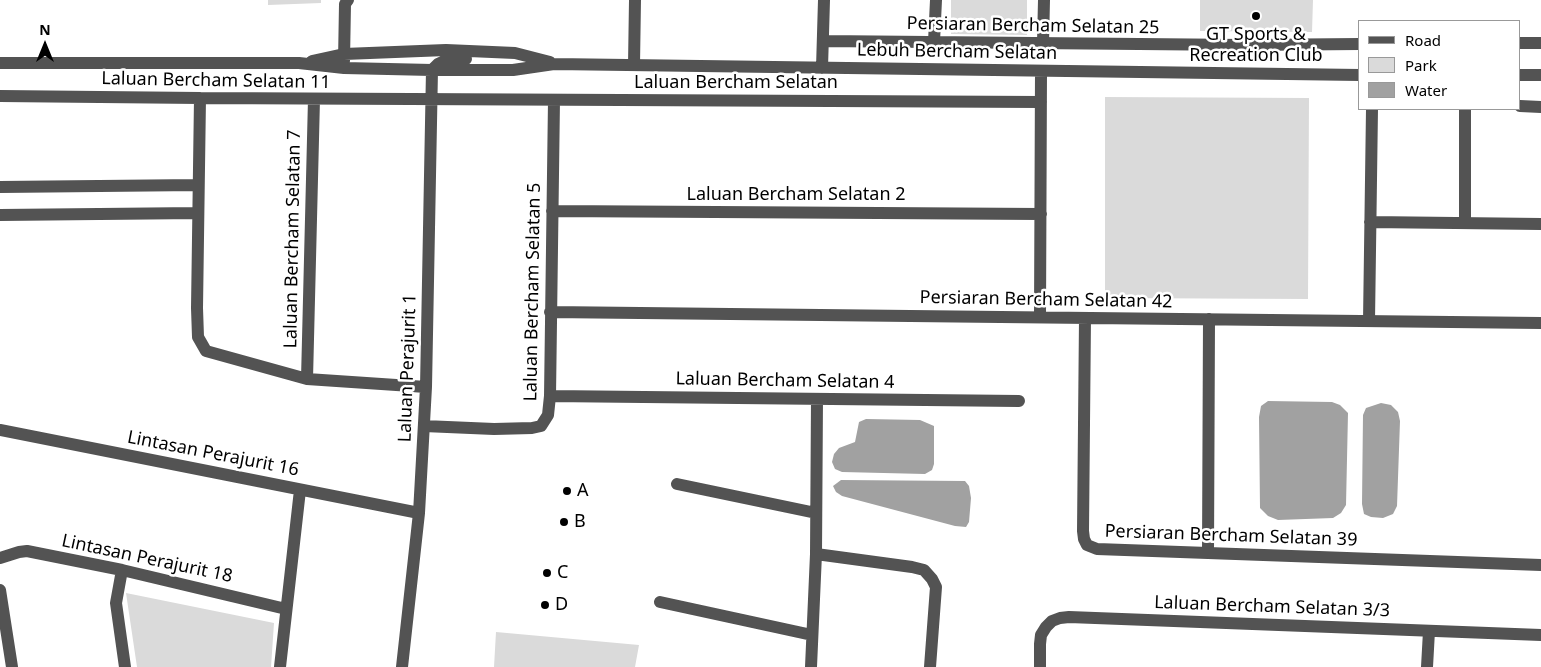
<!DOCTYPE html>
<style>
body{margin:0}
#map{position:relative;width:1541px;height:667px;overflow:hidden;background:#fff;font-family:"Noto Sans",sans-serif}
canvas{display:block}
.legend{position:absolute;left:1358px;top:20px;width:162px;height:90px;box-sizing:border-box;background:#fff;border:1px solid #999;margin:0;padding:6px 9px;list-style:none;font-size:15px;color:#000}
.legend li{display:flex;align-items:center;gap:10px;height:25px}
.legend b{width:25px;border:1px solid #999}
.north{position:absolute;left:20px;top:20px;width:50px;height:50px;-webkit-text-stroke:4px #fff;paint-order:stroke;rotate:0deg;font-size:14px;font-weight:700;line-height:20px;text-align:center;color:#000}
.north::after{content:'';display:block;margin:auto;width:18px;height:22px;background:#000;clip-path:polygon(50% 0,100% 100%,50% 72%,0 100%)}
</style>
<div id="map">
<canvas width="1541" height="667"></canvas>
<ul class="legend">
<li><b style="height:6px;background:#535353"></b>Road</li>
<li><b style="height:14px;background:#dadada"></b>Park</li>
<li><b style="height:14px;background:#a1a1a1"></b>Water</li>
</ul>
<div class="north">N</div>
</div>
<script>
const g = document.querySelector('canvas').getContext('2d');
g.lineJoin = 'round';
function fill(path, color) { g.fillStyle = color; g.fill(path, 'evenodd'); }
const toPath = rows => new Path2D(rows.map(r => 'M' + r).join(''));
function stroke(path, color, width, dash) { g.strokeStyle = color; g.lineWidth = width; g.lineCap = dash ? 'butt' : 'round'; g.setLineDash(dash || []); g.stroke(path); }
function drawText(font, color, halo, rows, align = 'center') {
  g.font = font + ' "Noto Sans",sans-serif'; g.lineWidth = 5; g.setLineDash([]); g.textBaseline = 'middle'; g.strokeStyle = halo; g.fillStyle = color; for (const [text, x, y, turn = 0] of rows) {
    g.save(); g.translate(x, y); g.rotate((+turn || 0) * Math.PI / 180); g.textAlign = isNaN(turn) ? turn : align; if (halo) g.strokeText(text, 0, 0); g.fillText(text, 0, 0); g.restore();
  }
}
const green = toPath([
 [268,0,321,0,321,3,268,5],
 [951,0,1027,0,1027,35,951,34],
 [1200,0,1313,0,1312,32,1200,31],
 [1105,97,1309,98,1308,299,1105,298],
 [126,593,274,623,271,667,137,667],
 [496,632,639,645,635,667,494,667]
]);
const water = toPath([
 [1268,401,1332,402,1340,405,1348,413,1346,505,1341,513,1333,518,1278,520,1268,516,1260,508,1259,417,1261,406],
 [1381,403,1391,405,1398,412,1400,421,1397,506,1393,514,1383,518,1371,517,1364,514,1362,504,1363,415,1366,408],
 [866,419,920,420,934,426,934,464,932,470,925,474,842,472,835,469,832,462,834,454,839,448,855,442,859,422],
 [841,480,965,481,969,486,971,498,969,522,966,527,955,526,842,496,836,492,833,486]
]);
const minor = toPath([
 [823,41,1244,45,1360,44],
 [934,42,936,0],
 [1043,43,1044,0],
 [1520,43,1541,43],
 [312,61,344,54,446,50,515,53,550,62],
 [344,61,345,4,348,0],
 [0,63,299,63,344,68,432,70,513,70,554,64,1360,75],
 [634,65,635,0],
 [822,68,824,0],
 [432,70,438,64,449,59,466,59],
 [1520,75,1541,75],
 [0,96,200,98,1041,102],
 [200,98,197,308,198,337,206,351,307,379,426,387],
 [1520,106,1541,107],
 [0,187,198,185],
 [552,211,1041,214],
 [0,215,198,213],
 [1370,222,1541,224],
 [1465,223,1465,109],
 [550,312,1541,323],
 [1040,317,1041,71],
 [1085,318,1083,531,1084,539,1087,545,1097,549,1541,565],
 [1369,321,1372,109],
 [307,379,314,99],
 [550,396,1019,401],
 [424,426,494,429,532,428,541,426,548,415,550,396,554,100],
 [0,430,419,513],
 [677,484,816,513],
 [1208,553,1209,319],
 [816,554,912,567,924,570,932,579,936,587,930,667],
 [0,558,19,552,27,551,122,570,286,609],
 [122,570,116,603,125,667],
 [0,590,12,667],
 [660,602,812,635],
 [280,667,300,490],
 [402,667,419,513,426,387,432,70],
 [811,667,816,554,817,399],
 [1040,667,1040,644,1041,635,1046,627,1052,621,1060,618,1069,617,1541,635],
 [1427,667,1429,631]
]);
const markers = [
 [1256,16,5,"#000"],
 [567,491,5,"#000"],
 [564,522,5,"#000"],
 [547,573,5,"#000"],
 [545,605,5,"#000"]
];
const streetNames = [
 ["Persiaran Bercham Selatan 25",1033,26,1],
 ["Lebuh Bercham Selatan",957,52,1],
 ["Laluan Bercham Selatan 11",216,81,1],
 ["Laluan Bercham Selatan",736,83],
 ["Laluan Bercham Selatan 2",796,195],
 ["Laluan Bercham Selatan 7",293,239,-89],
 ["Laluan Bercham Selatan 5",533,292,-89],
 ["Persiaran Bercham Selatan 42",1046,300,1],
 ["Laluan Perajurit 1",408,368,-88],
 ["Laluan Bercham Selatan 4",785,381,1],
 ["Lintasan Perajurit 16",213,454,11],
 ["Persiaran Bercham Selatan 39",1231,536,2],
 ["Lintasan Perajurit 18",147,559,12],
 ["Laluan Bercham Selatan 3/3",1272,607,2]
];
const poiNames = [
 ["GT Sports &",1256,35,"center"],
 ["Recreation Club",1256,56,"center"],
 ["A",577,491],
 ["B",574,522],
 ["C",557,573],
 ["D",555,605]
];
fill(green, '#dadada');
fill(water, '#a1a1a1');
stroke(minor, '#535353', 12);
for (const [x, y, r, color] of markers) { const dot = new Path2D(); dot.arc(x, y, r, 0, 2 * Math.PI); g.fillStyle = color; g.fill(dot); stroke(dot, '#fff', 2); }
drawText('18px', '#000', '#fff', streetNames);
drawText('18px', '#000', '#fff', poiNames, 'left');
</script>
